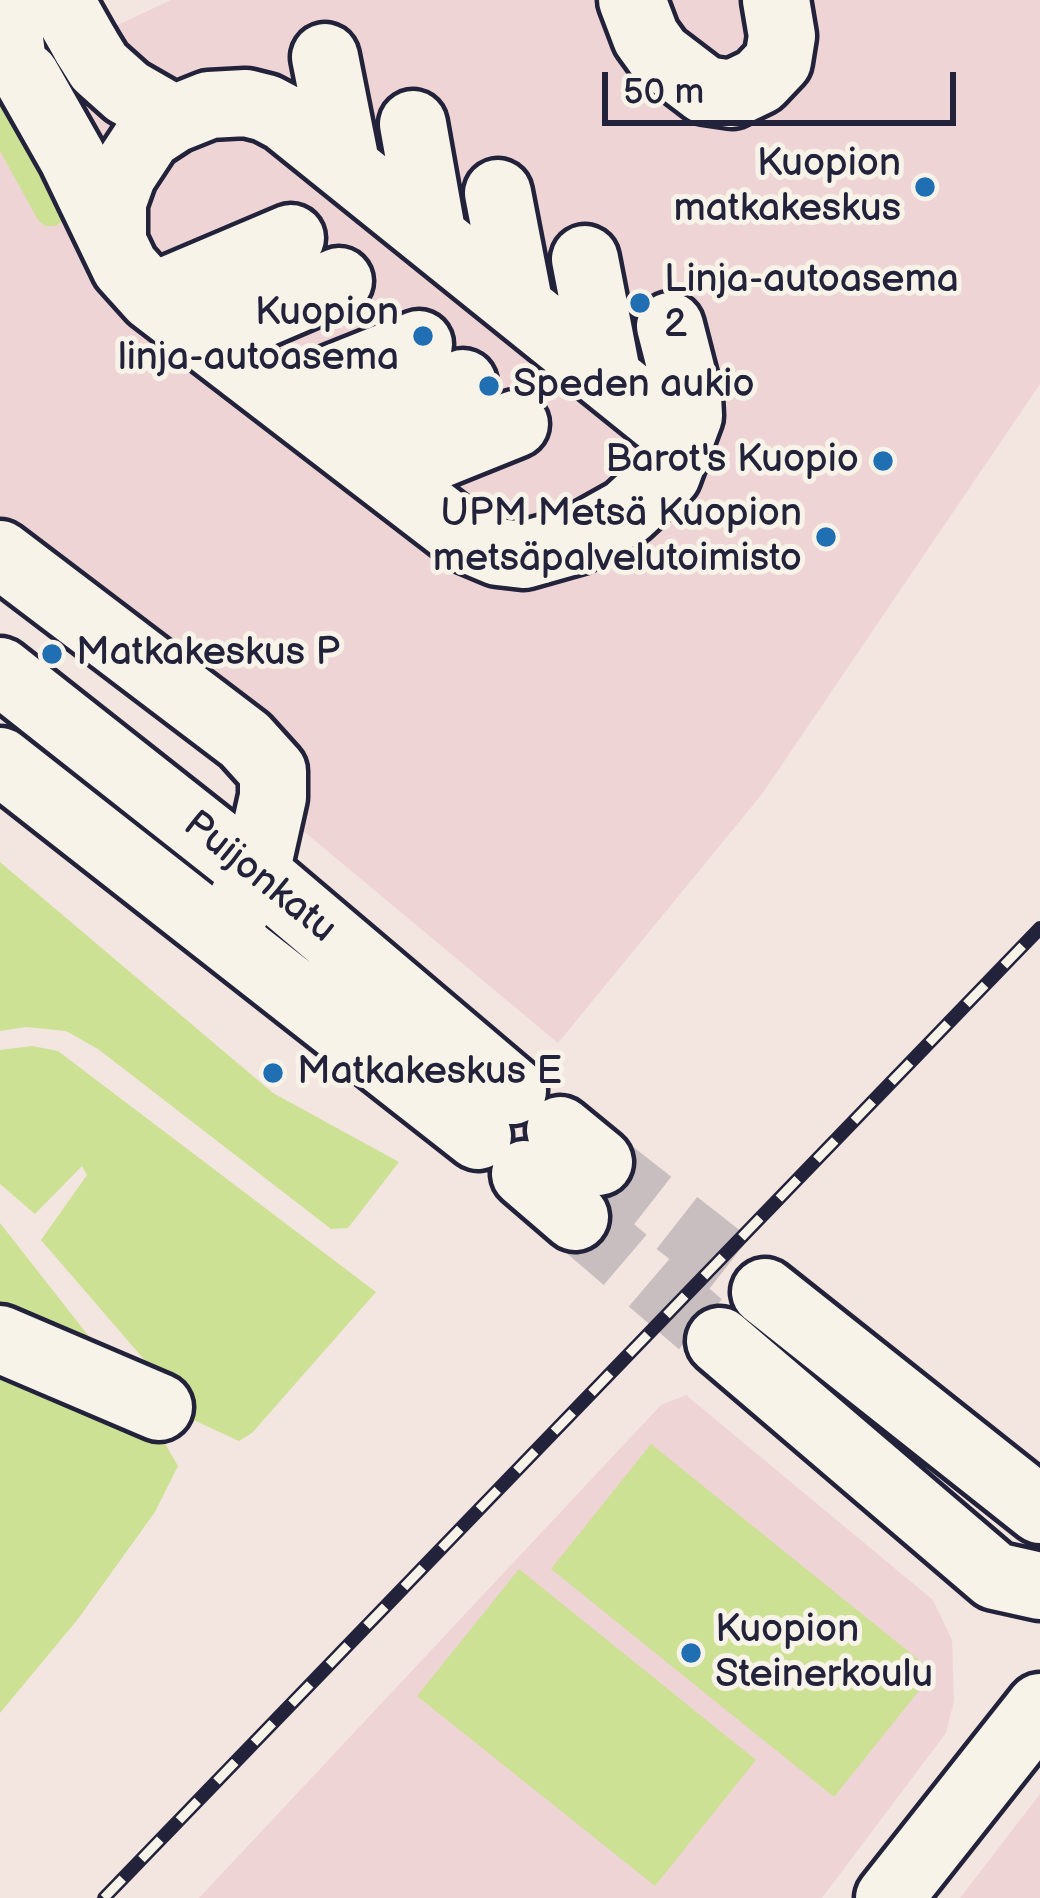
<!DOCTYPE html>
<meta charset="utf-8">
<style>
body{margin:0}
#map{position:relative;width:1040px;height:1898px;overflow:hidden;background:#f3e5e0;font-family:"Balsamiq Sans",sans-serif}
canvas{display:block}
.scale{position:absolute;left:602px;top:72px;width:354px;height:54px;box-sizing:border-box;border:6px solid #22223b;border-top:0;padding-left:15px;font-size:36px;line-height:42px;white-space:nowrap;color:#22223b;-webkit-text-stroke:9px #f7f3e8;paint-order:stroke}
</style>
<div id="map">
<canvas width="1040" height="1898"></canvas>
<div class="scale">50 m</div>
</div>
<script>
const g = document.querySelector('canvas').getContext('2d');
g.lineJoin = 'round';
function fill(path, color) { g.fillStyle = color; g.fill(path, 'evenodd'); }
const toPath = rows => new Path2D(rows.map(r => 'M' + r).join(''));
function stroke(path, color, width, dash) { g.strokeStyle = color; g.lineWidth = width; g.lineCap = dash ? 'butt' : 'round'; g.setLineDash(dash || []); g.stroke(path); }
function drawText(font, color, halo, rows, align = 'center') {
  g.font = font + ' "Balsamiq Sans",sans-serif'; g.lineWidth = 10; g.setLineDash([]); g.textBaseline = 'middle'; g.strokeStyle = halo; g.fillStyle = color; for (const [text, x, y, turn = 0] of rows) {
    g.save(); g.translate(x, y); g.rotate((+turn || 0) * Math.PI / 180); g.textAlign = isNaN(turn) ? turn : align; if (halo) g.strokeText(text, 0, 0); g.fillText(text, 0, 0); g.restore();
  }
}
const built = toPath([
 [171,0,1040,0,1040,384,762,794,558,1043,236,775,0,590,0,80],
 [686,1395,933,1600,952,1640,954,1701,946,1733,822,1898,199,1898,661,1405],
 [1040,1794,1040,1898,960,1898]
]);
const green = toPath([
 [0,92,30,130,67,218,56,226,45,226,38,220,0,151],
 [0,862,273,1093,399,1162,348,1228,331,1229,98,1049,66,1031,26,1027,0,1031],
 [32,1046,58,1051,376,1292,252,1433,239,1441,189,1418,173,1393,41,1240,87,1175,82,1166,35,1214,0,1184,0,1050],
 [0,1223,91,1339,75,1352,0,1318],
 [0,1352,155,1426,178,1466,155,1512,78,1619,0,1713],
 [651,1444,934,1672,834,1797,551,1569],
 [519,1569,756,1760,655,1886,417,1696]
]);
const majorTunnel = toPath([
 [599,1162,765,1292],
 [575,1217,720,1341]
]);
const minor = toPath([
 [632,0,646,37,659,55,705,90,732,94,759,81,778,61,782,36,776,0],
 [86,46,99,67,127,92,174,119],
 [325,57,347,168],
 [26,76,72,157,125,267,152,297,467,539,498,552,524,555,577,540,627,512,667,475,689,416,688,396,670,326],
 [413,124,433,237],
 [498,193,520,307],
 [113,241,113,202,123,174,148,136,174,119,209,105,246,103,266,108,285,118,675,432,678,451],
 [585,259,608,378],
 [152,297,291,238],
 [206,338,339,281],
 [284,398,419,344],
 [334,436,463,383],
 [386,476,515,424],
 [0,554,245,740,273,771,273,797,256,873,231,921],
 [0,1339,159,1407]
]);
const major = toPath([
 [5,0,12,55],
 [60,0,86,46],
 [0,671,256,873,513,1091],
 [0,761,478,1136],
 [560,1130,599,1162],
 [525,1174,575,1217],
 [765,1292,1040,1510],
 [720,1341,995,1576,1040,1586],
 [889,1898,1040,1707]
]);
const rail = toPath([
 [104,1898,1040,928]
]);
const markers = [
 [925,187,12,"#1f6fb2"],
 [640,303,12,"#1f6fb2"],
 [423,336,12,"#1f6fb2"],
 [489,386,12,"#1f6fb2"],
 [883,461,12,"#1f6fb2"],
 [826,537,12,"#1f6fb2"],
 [52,654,12,"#1f6fb2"],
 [273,1073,12,"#1f6fb2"],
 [691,1653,12,"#1f6fb2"]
];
const poiNames = [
 ["Kuopion",901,165,"right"],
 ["matkakeskus",901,210,"right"],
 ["Linja-autoasema",664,281],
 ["2",664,326],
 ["Kuopion",399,314,"right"],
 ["linja-autoasema",399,359,"right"],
 ["Speden aukio",513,386],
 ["Barot's Kuopio",859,461,"right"],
 ["UPM Metsä Kuopion",802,515,"right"],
 ["metsäpalvelutoimisto",802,560,"right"],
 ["Matkakeskus P",76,654],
 ["Matkakeskus E",297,1073],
 ["Kuopion",715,1631],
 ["Steinerkoulu",715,1676]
];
const streetNames = [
 ["Puijonkatu",259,878,39]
];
fill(built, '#efd4d6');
fill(green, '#cde195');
stroke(majorTunnel, '#c9bebf', 66, [66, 33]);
stroke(minor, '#22223b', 75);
stroke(major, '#22223b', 75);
stroke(minor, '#f7f3e8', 66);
stroke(major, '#f7f3e8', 66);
stroke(rail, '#22223b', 14);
stroke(rail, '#f7f3e8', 9, [27]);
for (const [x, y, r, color] of markers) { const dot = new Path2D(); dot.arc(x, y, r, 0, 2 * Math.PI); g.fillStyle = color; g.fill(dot); stroke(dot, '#f7f3e8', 4.5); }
drawText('39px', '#22223b', '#f7f3e8', poiNames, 'left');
drawText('39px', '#22223b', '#f7f3e8', streetNames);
</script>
